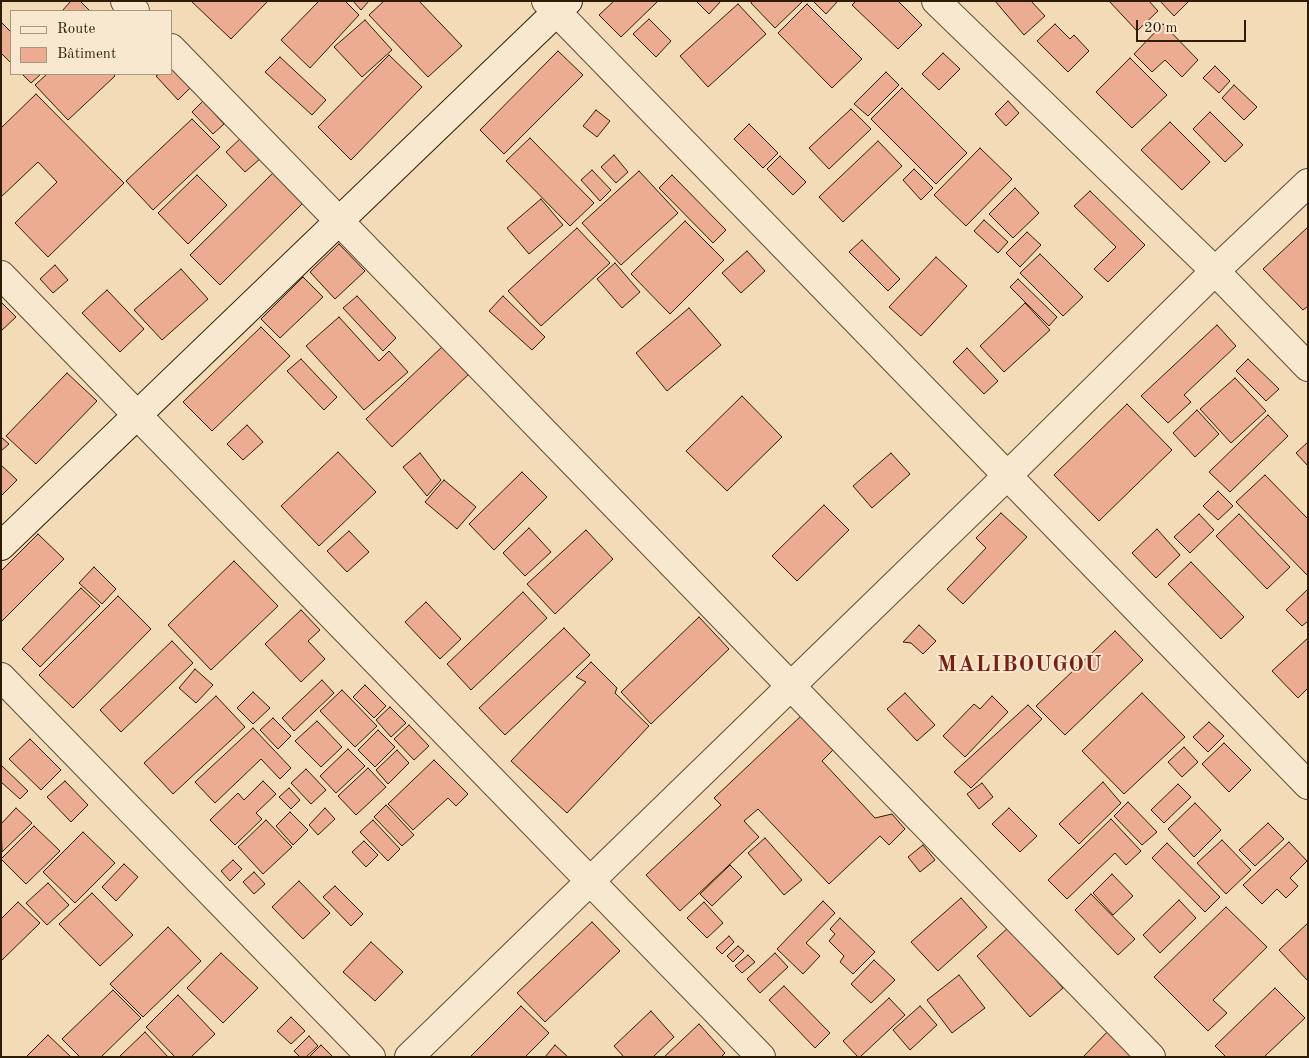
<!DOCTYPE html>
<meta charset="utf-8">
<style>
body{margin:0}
#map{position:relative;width:1309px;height:1058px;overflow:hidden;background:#f4dbb7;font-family:"Old Standard TT",serif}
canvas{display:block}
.frame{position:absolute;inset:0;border:2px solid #2f1c04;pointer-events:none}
.legend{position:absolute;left:10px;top:10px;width:162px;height:65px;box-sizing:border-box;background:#f8e8d0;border:1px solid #a8967e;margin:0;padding:6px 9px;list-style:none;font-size:15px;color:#2f1c04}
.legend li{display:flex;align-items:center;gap:10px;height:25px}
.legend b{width:25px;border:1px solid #a8967e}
.scale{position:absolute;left:1136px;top:20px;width:110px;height:22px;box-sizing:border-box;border:2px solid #2f1c04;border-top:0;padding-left:6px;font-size:15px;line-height:18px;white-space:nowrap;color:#2f1c04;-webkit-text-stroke:4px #f8e8d0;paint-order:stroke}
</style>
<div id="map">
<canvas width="1309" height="1058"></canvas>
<div class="frame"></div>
<ul class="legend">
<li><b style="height:6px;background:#f8e8d0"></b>Route</li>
<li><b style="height:14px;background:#ebac92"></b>Bâtiment</li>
</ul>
<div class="scale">20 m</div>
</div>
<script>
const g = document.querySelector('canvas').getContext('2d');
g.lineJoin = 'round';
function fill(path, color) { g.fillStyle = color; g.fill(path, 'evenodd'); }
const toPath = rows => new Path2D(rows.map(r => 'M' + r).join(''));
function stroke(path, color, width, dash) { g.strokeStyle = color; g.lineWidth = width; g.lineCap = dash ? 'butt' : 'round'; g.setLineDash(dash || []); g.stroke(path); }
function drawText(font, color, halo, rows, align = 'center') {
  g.font = font + ' "Old Standard TT",serif'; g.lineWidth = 4; g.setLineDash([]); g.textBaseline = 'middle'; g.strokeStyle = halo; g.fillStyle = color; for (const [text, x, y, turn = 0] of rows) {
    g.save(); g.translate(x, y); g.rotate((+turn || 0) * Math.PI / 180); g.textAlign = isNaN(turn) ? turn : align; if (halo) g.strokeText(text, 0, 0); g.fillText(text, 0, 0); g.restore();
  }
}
const building = toPath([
 [71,1,80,1,90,11,62,11,71,1],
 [191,1,268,1,231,39,191,1],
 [319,1,345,1,359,15,310,68,281,40,319,1],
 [353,1,369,1,361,10,353,1],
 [384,1,419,1,462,46,428,77,369,15,384,1],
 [614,1,658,1,621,37,599,15,614,1],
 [696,1,721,1,709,14,696,1],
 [752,1,803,1,775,28,751,3,752,1],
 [813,1,838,1,826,14,813,1],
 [856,1,898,1,922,25,898,49,852,5,856,1],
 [995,1,1031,1,1045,16,1024,35,995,1],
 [1109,1,1149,1,1158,11,1137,31,1109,1],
 [1160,1,1189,1,1174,16,1160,1],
 [738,4,766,34,708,87,680,56,738,4],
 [807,4,862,59,832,88,778,33,807,4],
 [649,19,671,41,656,57,633,34,649,19],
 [365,20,392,50,362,77,334,47,365,20],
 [1,22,11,32,11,63,1,53,1,22],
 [1055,24,1070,39,1074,35,1089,51,1068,72,1037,41,1055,24],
 [1163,24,1198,60,1182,77,1165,60,1152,72,1134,54,1163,24],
 [558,51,583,75,504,154,480,130,558,51],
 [943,53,960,69,939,90,922,74,943,53],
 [389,55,422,87,351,160,318,127,389,55],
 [280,57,326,100,312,115,265,72,280,57],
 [1130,58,1167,95,1132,128,1096,92,1130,58],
 [1215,66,1230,81,1219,93,1203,78,1215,66],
 [171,67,190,88,178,100,156,76,159,74,171,74,171,67],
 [886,72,899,85,868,116,854,104,886,72],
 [22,74,41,74,31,83,22,74],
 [47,74,113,74,115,76,68,120,35,85,47,74],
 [1234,85,1257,107,1244,120,1222,98,1234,85],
 [902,88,967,153,936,184,871,119,902,88],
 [36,94,124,183,48,257,15,223,57,182,38,162,1,197,1,128,36,94],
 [203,101,224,124,213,134,192,112,203,101],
 [1008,101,1019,113,1006,126,995,114,1008,101],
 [851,109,871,129,829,169,809,148,851,109],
 [596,110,610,121,597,137,583,126,596,110],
 [1210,112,1243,145,1225,162,1193,129,1210,112],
 [192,119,220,147,153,210,126,181,192,119],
 [1170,122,1210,162,1182,190,1141,150,1170,122],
 [749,124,778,153,763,168,734,139,749,124],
 [242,137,261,158,245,172,226,152,242,137],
 [530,138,594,203,570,226,506,161,530,138],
 [878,141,902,166,843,222,819,197,878,141],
 [980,148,1012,179,966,226,934,195,980,148],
 [614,155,628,172,616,183,601,167,614,155],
 [780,156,806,182,793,195,767,169,780,156],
 [914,169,933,188,921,200,903,180,914,169],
 [592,170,611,190,600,201,581,180,592,170],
 [639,171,678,213,621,265,582,223,639,171],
 [273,173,303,203,220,285,190,255,273,173],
 [197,175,227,205,188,244,158,213,197,175],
 [672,175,726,230,713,243,659,188,672,175],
 [1015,188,1039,213,1013,238,989,214,1015,188],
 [1090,191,1145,245,1108,282,1094,269,1116,247,1074,206,1090,191],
 [541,199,563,225,529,254,507,228,541,199],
 [984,220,1008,242,998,253,974,231,984,220],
 [685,221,724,260,670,314,631,274,685,221],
 [1308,227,1308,306,1303,310,1263,269,1308,227],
 [577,228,610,263,541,326,508,291,577,228],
 [1027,232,1041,245,1020,267,1006,253,1027,232],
 [862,240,900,279,888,291,849,252,862,240],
 [339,244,365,271,335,299,310,272,339,244],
 [747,251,765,271,741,293,722,273,747,251],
 [1040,254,1083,297,1063,316,1020,273,1040,254],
 [936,257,967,286,921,336,889,307,936,257],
 [615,263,640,292,622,308,597,279,615,263],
 [55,265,68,280,53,293,40,279,55,265],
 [181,269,208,299,162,340,134,310,181,269],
 [303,277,323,297,280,338,261,319,303,277],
 [1018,279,1057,317,1049,326,1010,287,1018,279],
 [107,290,144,329,120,352,82,313,107,290],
 [357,296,396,338,383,351,343,308,357,296],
 [503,296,545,337,532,350,489,311,503,296],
 [1,302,16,317,1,331,1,302],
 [1025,303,1050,330,1004,372,980,346,1025,303],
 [689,308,721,345,667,391,636,353,689,308],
 [339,317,379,361,389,351,408,372,364,410,306,346,339,317],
 [1217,325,1236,346,1184,395,1191,402,1168,423,1141,396,1217,325],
 [261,327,290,356,212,431,183,402,261,327],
 [443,346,469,374,392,447,366,419,443,346],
 [967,348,998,381,984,394,953,362,967,348],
 [301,359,337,397,324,410,287,371,301,359],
 [1248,359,1279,389,1266,401,1236,371,1248,359],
 [67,373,97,401,36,464,6,436,67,373],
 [1235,378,1266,411,1231,443,1200,409,1235,378],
 [742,396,782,437,727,491,686,451,742,396],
 [1127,404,1172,450,1099,521,1054,475,1127,404],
 [1197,410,1219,434,1195,457,1173,433,1197,410],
 [1268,415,1288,436,1230,492,1209,472,1268,415],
 [247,425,263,442,243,460,227,444,247,425],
 [1,437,9,444,1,451,1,437],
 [1308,442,1308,466,1296,453,1308,442],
 [338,452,376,492,319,546,281,506,338,452],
 [420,453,441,480,427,496,403,467,420,453],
 [891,453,910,474,872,508,853,486,891,453],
 [1,465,17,480,1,496,1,465],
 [522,472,547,497,494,550,469,524,522,472],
 [1265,475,1308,519,1308,576,1236,502,1265,475],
 [444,480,476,507,457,529,425,502,444,480],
 [1218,491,1233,506,1218,520,1203,506,1218,491],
 [824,505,849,530,797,581,772,556,824,505],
 [1001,513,1027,537,963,604,947,589,986,548,976,538,1001,513],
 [1199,514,1214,530,1190,553,1174,537,1199,514],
 [1239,514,1290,567,1267,589,1216,536,1239,514],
 [529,528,551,552,525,576,503,553,529,528],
 [1157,529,1180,555,1156,578,1132,553,1157,529],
 [586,530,613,559,555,614,527,584,586,530],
 [349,531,369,552,347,572,327,551,349,531],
 [38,534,64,559,1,622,1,571,38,534],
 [234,561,278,606,211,670,168,625,234,561],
 [1191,562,1244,617,1221,639,1168,584,1191,562],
 [94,567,116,589,102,604,79,583,94,567],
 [81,588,100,606,40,667,22,649,81,588],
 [1308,589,1308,621,1302,626,1286,610,1308,589],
 [523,592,547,618,471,690,447,664,523,592],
 [118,596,151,629,73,708,39,675,118,596],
 [426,602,461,639,440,659,405,622,426,602],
 [301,610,320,630,308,641,325,659,301,682,265,644,301,610],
 [699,617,729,649,651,724,621,692,699,617],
 [919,625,936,641,923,654,911,643,903,642,919,625],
 [564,628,590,655,505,735,479,708,564,628],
 [1115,631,1143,660,1065,735,1036,706,1115,631],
 [1308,638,1308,688,1298,698,1272,671,1308,638],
 [172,641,193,663,121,732,100,710,172,641],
 [591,662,617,688,615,693,649,726,567,813,511,761,586,682,576,677,591,662],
 [195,669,213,685,196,703,179,688,195,669],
 [322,680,334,693,294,731,282,718,322,680],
 [365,685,386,706,374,718,353,697,365,685],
 [342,690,377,726,355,747,320,711,342,690],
 [253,692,270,708,253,724,237,708,253,692],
 [905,693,935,725,917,741,887,709,905,693],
 [1142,693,1185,737,1124,794,1082,751,1142,693],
 [216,696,245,727,173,794,144,763,216,696],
 [992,696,1008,712,965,757,943,736,974,704,980,709,992,696],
 [1028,705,1042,719,971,788,954,772,1028,705],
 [390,707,406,723,391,737,376,720,390,707],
 [801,716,833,750,822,761,875,818,892,814,905,829,889,845,880,836,829,884,758,809,744,821,759,837,680,911,646,875,721,805,714,798,801,716],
 [273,718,291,736,278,749,260,730,273,718],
 [317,721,342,747,321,767,295,741,317,721],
 [1209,722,1224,736,1208,752,1193,737,1209,722],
 [409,725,429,746,414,760,394,739,409,725],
 [253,728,291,768,280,779,261,759,215,803,195,782,253,728],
 [378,730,395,747,375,767,358,750,378,730],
 [30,739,61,770,41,790,9,759,30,739],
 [1224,743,1251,770,1229,792,1202,764,1224,743],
 [1184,747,1198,762,1182,777,1168,762,1184,747],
 [348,749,365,766,336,793,320,776,348,749],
 [397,750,409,763,388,784,376,770,397,750],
 [434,760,468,794,456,806,448,798,413,830,388,804,434,760],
 [1,765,28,791,20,799,1,782,1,765],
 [368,768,386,787,356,815,338,796,368,768],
 [306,769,326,790,311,804,291,783,306,769],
 [65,781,88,805,71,822,47,797,65,781],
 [263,781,276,794,256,813,262,819,235,845,210,820,238,793,244,800,263,781],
 [1103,782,1121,803,1079,844,1059,824,1103,782],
 [982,783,993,797,979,809,967,794,982,783],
 [1178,784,1191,797,1164,823,1151,810,1178,784],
 [289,788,300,800,291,809,279,797,289,788],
 [1128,802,1157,832,1142,845,1114,816,1128,802],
 [1195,803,1221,830,1194,857,1168,829,1195,803],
 [386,805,414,835,402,846,374,817,386,805],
 [16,808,32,823,2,852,1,824,16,808],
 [325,808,335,819,318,835,309,825,325,808],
 [1009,808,1037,836,1020,852,992,824,1009,808],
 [290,812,308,830,293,845,276,826,290,812],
 [1111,819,1141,851,1126,865,1115,853,1067,899,1048,880,1111,819],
 [266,820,292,847,263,874,238,847,266,820],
 [373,820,400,849,388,861,360,832,373,820],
 [1268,823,1284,839,1255,866,1239,850,1268,823],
 [34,826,60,851,26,884,1,859,34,826],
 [83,832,115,863,75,903,43,872,83,832],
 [765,838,802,880,784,895,748,853,765,838],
 [1222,840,1251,870,1226,894,1197,863,1222,840],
 [364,841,378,855,366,867,352,852,364,841],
 [1289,842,1307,861,1290,878,1298,886,1286,898,1277,889,1262,904,1243,885,1289,842],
 [1167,843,1220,897,1205,912,1152,858,1167,843],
 [923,845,935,860,920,872,908,857,923,845],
 [233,860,242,869,230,881,221,871,233,860],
 [124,864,138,877,116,901,102,887,124,864],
 [730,865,742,877,712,906,700,894,730,865],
 [254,872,265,884,254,894,243,882,254,872],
 [1112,874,1133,896,1113,915,1093,893,1112,874],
 [299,881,330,913,303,939,272,907,299,881],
 [48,883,69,905,47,925,26,903,48,883],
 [335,886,363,914,351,926,323,897,335,886],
 [92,893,133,935,100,966,59,924,92,893],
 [1091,894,1135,939,1118,955,1075,910,1091,894],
 [961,898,987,927,938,971,911,942,961,898],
 [1179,900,1196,918,1160,953,1143,935,1179,900],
 [823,901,835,913,806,943,820,956,803,974,777,949,823,901],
 [18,902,40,923,1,961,1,919,18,902],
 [704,902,723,923,707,938,687,918,704,902],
 [1226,907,1267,947,1213,1000,1227,1013,1208,1031,1154,977,1226,907],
 [840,918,875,952,853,974,840,962,844,956,829,941,835,934,830,929,840,918],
 [592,922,620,951,545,1022,517,993,592,922],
 [1308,923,1308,981,1279,950,1308,923],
 [168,927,201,961,143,1017,110,984,168,927],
 [1009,927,1063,988,1030,1017,977,956,1009,927],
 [729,936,734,942,722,954,716,948,729,936],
 [371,942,403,972,375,1001,343,972,371,942],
 [738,946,744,951,733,962,727,956,738,946],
 [221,953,258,988,223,1023,187,988,221,953],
 [775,953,788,967,760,993,747,979,775,953],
 [748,955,755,962,742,973,735,966,748,955],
 [874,960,895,980,871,1003,851,984,874,960],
 [959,975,985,1008,952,1033,927,1000,959,975],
 [784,986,830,1033,815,1048,769,1000,784,986],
 [1275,988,1305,1018,1264,1057,1226,1057,1215,1046,1275,988],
 [113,990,141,1018,101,1057,80,1057,62,1039,113,990],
 [178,995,215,1034,191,1057,175,1057,146,1027,178,995],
 [889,998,905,1015,860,1057,858,1057,843,1041,889,998],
 [521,1006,549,1033,525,1057,470,1057,521,1006],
 [920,1006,937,1025,910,1050,893,1030,920,1006],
 [651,1011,674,1037,653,1057,624,1057,614,1046,651,1011],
 [291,1017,305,1031,291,1044,277,1031,291,1017],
 [699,1024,725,1053,721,1057,664,1057,699,1024],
 [1110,1029,1139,1057,1083,1057,1110,1029],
 [145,1032,168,1057,119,1057,145,1032],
 [48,1035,71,1057,26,1057,48,1035],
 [309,1036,318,1046,306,1057,300,1057,294,1051,309,1036],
 [321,1045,333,1057,309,1057,321,1045],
 [555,1045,568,1057,545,1057,555,1045]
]);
const street = toPath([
 [125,1,135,11],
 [546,1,1308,785],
 [936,1,1215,271,1308,367],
 [171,48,1151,1057],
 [1,275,761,1057],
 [1,677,371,1057],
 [409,1057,1007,476,1215,271,1308,183]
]);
const secondary = toPath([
 [1,546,568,1]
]);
const districtNames = [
 ["MALIBOUGOU",1020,665]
];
fill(building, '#ebac92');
stroke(building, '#2f1c04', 1);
stroke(street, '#604c31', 30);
stroke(secondary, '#2f1c04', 30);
stroke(street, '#f8e8d0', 28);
stroke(secondary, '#f8e8d0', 28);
g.letterSpacing = '1px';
drawText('bold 22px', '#7a1f14', '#f8e8d0', districtNames);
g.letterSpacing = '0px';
</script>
